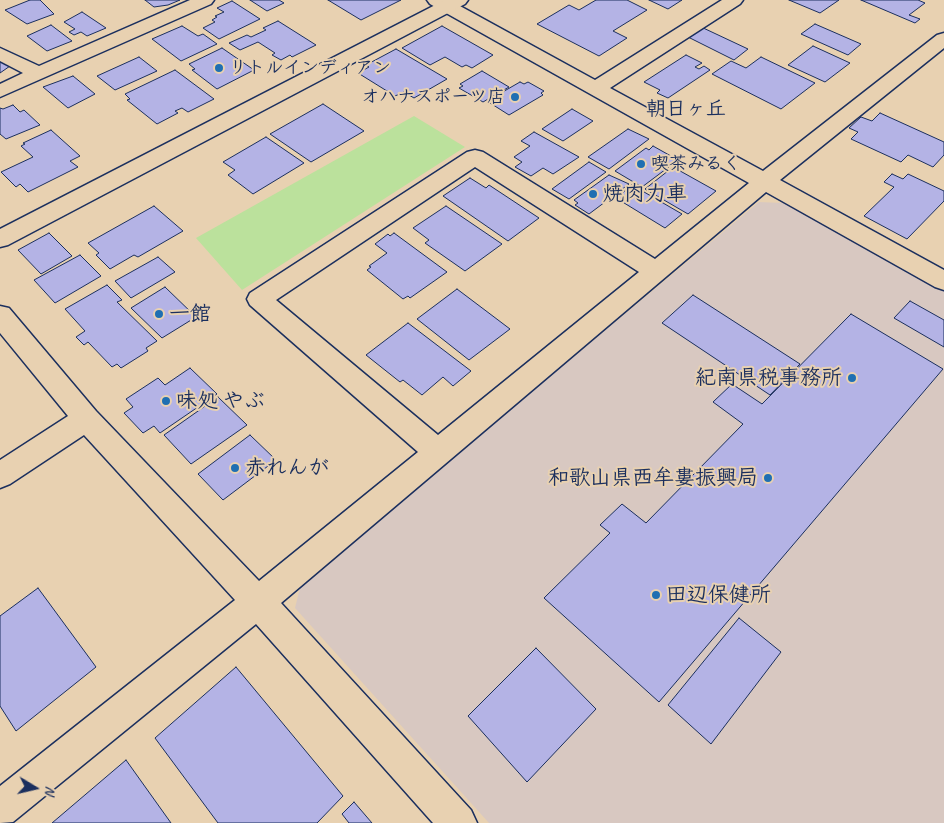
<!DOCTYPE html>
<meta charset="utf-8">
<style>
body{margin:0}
#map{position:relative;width:944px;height:823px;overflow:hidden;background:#e8d1b1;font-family:Caveat,sans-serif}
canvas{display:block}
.north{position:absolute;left:10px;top:763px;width:50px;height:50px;-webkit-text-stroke:4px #e8d1b1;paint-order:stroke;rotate:99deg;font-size:14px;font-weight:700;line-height:20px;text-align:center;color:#1b2f5e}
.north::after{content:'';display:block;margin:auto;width:18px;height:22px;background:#1b2f5e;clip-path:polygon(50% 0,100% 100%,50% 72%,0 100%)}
</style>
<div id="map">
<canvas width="944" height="823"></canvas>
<div class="north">N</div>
</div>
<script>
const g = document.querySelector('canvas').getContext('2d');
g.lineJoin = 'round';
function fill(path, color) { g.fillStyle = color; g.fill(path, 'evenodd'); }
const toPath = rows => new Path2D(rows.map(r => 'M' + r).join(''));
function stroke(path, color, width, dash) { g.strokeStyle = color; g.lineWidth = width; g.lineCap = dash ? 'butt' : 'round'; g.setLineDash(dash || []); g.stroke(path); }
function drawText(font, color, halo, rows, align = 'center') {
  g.font = font + ' Caveat,"Klee One",sans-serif'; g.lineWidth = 4; g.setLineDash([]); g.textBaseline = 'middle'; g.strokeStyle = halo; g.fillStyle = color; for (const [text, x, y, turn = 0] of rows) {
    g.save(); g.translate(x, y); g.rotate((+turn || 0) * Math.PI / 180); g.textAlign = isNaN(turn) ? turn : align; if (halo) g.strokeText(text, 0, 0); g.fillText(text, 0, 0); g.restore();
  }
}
const built = toPath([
 [759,202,783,203,944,290,944,823,489,823,295,608,301,584]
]);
const green = toPath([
 [414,116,465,147,242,290,196,238]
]);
const building = toPath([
 [30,0,40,0,54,14,27,24,5,10,30,0],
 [145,0,180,0,168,5,154,7,145,0],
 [250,0,279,0,284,3,267,11,250,0],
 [328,0,401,0,361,20,328,0],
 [596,0,627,0,647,10,613,31,627,38,599,56,537,24,569,5,579,10,596,0],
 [649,0,682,0,668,9,649,0],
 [789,0,839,0,820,13,789,0],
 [861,0,918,0,925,3,909,15,920,19,915,23,861,0],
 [232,1,260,19,219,39,203,28,215,22,212,20,217,17,215,16,224,12,217,8,232,1],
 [82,12,106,28,87,36,81,32,74,35,69,32,75,29,64,22,82,12],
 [278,21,316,45,292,57,290,55,281,60,272,55,275,53,258,42,240,50,229,43,247,35,251,37,266,30,263,28,278,21],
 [815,24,861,44,848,55,801,34,815,24],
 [51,25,72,41,47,51,27,36,51,25],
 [182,26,198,36,203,34,217,44,181,61,152,39,182,26],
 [442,26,493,55,472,68,466,65,462,67,445,57,430,65,402,48,442,26],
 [699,26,748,49,734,60,684,35,699,26],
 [813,46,850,63,825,82,788,65,813,46],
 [222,48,254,70,217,89,192,70,195,69,189,64,222,48],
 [396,49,447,79,414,98,404,92,395,96,358,73,369,67,366,65,396,49],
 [686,55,702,63,695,67,699,69,704,66,710,70,668,98,657,93,660,90,644,82,686,55],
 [0,57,10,66,0,73,0,57],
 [139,57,157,71,115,90,97,76,139,57],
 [761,57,815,83,781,109,712,74,731,61,746,68,761,57],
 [175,70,214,99,188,112,182,108,175,111,178,113,157,124,127,100,130,99,125,94,175,70],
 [482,71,509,87,483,102,459,88,463,86,460,84,482,71],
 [73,76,95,94,68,108,43,87,73,76],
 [520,82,524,84,528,82,544,91,541,93,543,95,509,115,487,101,520,82],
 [323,104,364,131,311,162,270,134,323,104],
 [13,105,20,112,24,110,40,125,6,139,0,134,0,108,3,109,13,105],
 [572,109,593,121,563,141,542,129,572,109],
 [880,113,944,142,944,155,933,167,908,155,901,162,851,139,858,132,849,128,861,117,872,121,880,113],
 [628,129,649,139,609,169,588,157,628,129],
 [51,130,80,156,70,161,78,167,28,192,20,184,16,187,1,172,33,157,21,146,25,144,23,143,51,130],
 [534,132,579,157,553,174,543,168,531,176,515,167,522,162,514,157,530,146,521,141,534,132],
 [266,137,304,163,253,194,228,175,235,170,223,162,266,137],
 [653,146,678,160,642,187,615,171,646,148,649,150,653,146],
 [589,162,606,172,569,199,552,189,589,162],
 [673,167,716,191,688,214,645,189,673,167],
 [892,174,903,179,908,174,944,191,944,201,907,239,864,216,894,187,884,182,892,174],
 [609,175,629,184,589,214,575,205,578,203,574,200,609,175],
 [470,178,486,188,489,185,539,218,508,241,443,196,470,178],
 [632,185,682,214,665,228,616,198,632,185],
 [154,206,183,231,138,257,134,255,110,269,96,255,99,253,88,243,154,206],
 [446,206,502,244,465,271,425,243,429,240,413,228,446,206],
 [49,233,72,256,41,274,18,250,49,233],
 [394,233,447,272,410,298,408,296,403,299,367,270,371,267,369,266,387,253,375,244,388,234,390,236,394,233],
 [80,255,101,276,55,303,34,280,80,255],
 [158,257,175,272,131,298,115,281,158,257],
 [107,285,122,300,117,302,157,341,146,348,148,351,121,368,117,364,112,367,88,342,84,345,76,337,85,331,65,309,107,285],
 [165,287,196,317,162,338,131,308,165,287],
 [457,289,510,329,469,360,417,319,457,289],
 [693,295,800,364,770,395,662,323,693,295],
 [910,301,944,320,944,347,894,318,910,301],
 [851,314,943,369,659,702,544,598,610,533,600,525,622,504,646,523,743,424,713,402,732,384,762,404,851,314],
 [408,323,471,371,453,386,443,377,422,395,403,380,400,382,366,355,408,323],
 [190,368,217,394,160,433,154,426,143,433,124,413,133,407,126,399,158,378,165,385,190,368],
 [218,397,247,425,191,464,164,435,218,397],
 [250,435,276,460,223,500,198,474,250,435],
 [38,588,96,667,16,731,0,706,0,616,38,588],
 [739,618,781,652,711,744,668,705,739,618],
 [536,648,596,709,527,782,468,716,536,648],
 [236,667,343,796,317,823,218,823,155,738,236,667],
 [126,760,171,823,52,823,126,760],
 [354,802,372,823,349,823,342,814,354,802]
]);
const minor = toPath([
 [190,0,214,0,211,4,0,97,0,84,23,73,0,61,0,48,39,66,190,0],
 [427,0,449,0,595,80,722,0,743,0,740,4,610,88,763,171,937,35,944,33,944,48,780,180,944,270,944,290,935,287,766,192,281,603,471,810,477,823,433,823,256,624,13,822,0,823,0,786,235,600,84,435,10,484,0,488,0,460,68,416,0,333,0,306,9,308,96,411,259,581,418,452,250,305,247,299,250,293,467,152,475,150,483,152,655,259,749,183,430,4,427,0],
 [475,167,639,272,438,435,276,300,475,167]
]);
const tertiary = toPath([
 [445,0,468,0,465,4,8,245,0,247,0,229,445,0]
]);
const markers = [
 [219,68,5,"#1f6fb2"],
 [515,97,5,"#1f6fb2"],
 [641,164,5,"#1f6fb2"],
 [593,194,5,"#1f6fb2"],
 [159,314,5,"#1f6fb2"],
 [852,378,5,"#1f6fb2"],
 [166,401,5,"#1f6fb2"],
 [235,468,5,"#1f6fb2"],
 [768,478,5,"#1f6fb2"],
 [656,595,5,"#1f6fb2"]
];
const farPoinames = [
 ["リトルインディアン",229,68],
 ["オハナスポーツ店",505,97,"right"],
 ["喫茶みるく",651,164]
];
const farQuarternames = [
 ["朝日ヶ丘",686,110]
];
const poiNames = [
 ["焼肉力車",603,194],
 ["一館",169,314],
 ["紀南県税事務所",842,378,"right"],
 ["味処 やぶ",176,401],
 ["赤れんが",245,468],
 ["和歌山県西牟婁振興局",758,478,"right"],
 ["田辺保健所",666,595]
];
fill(built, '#d8c8c1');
fill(green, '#bbe19c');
fill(building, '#b4b3e5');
stroke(building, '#1b2f5e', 1);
stroke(minor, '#1b2f5e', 3);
stroke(tertiary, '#1b2f5e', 3);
fill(minor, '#e8d1b1');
fill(tertiary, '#e8d1b1');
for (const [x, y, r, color] of markers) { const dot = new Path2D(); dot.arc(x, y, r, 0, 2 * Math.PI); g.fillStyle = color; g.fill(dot); stroke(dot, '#e8d1b1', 2); }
drawText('bold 18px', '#1b2f5e', '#e8d1b1', farPoinames, 'left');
drawText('bold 20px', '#1b2f5e', '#e8d1b1', farQuarternames);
drawText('bold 21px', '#1b2f5e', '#e8d1b1', poiNames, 'left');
</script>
